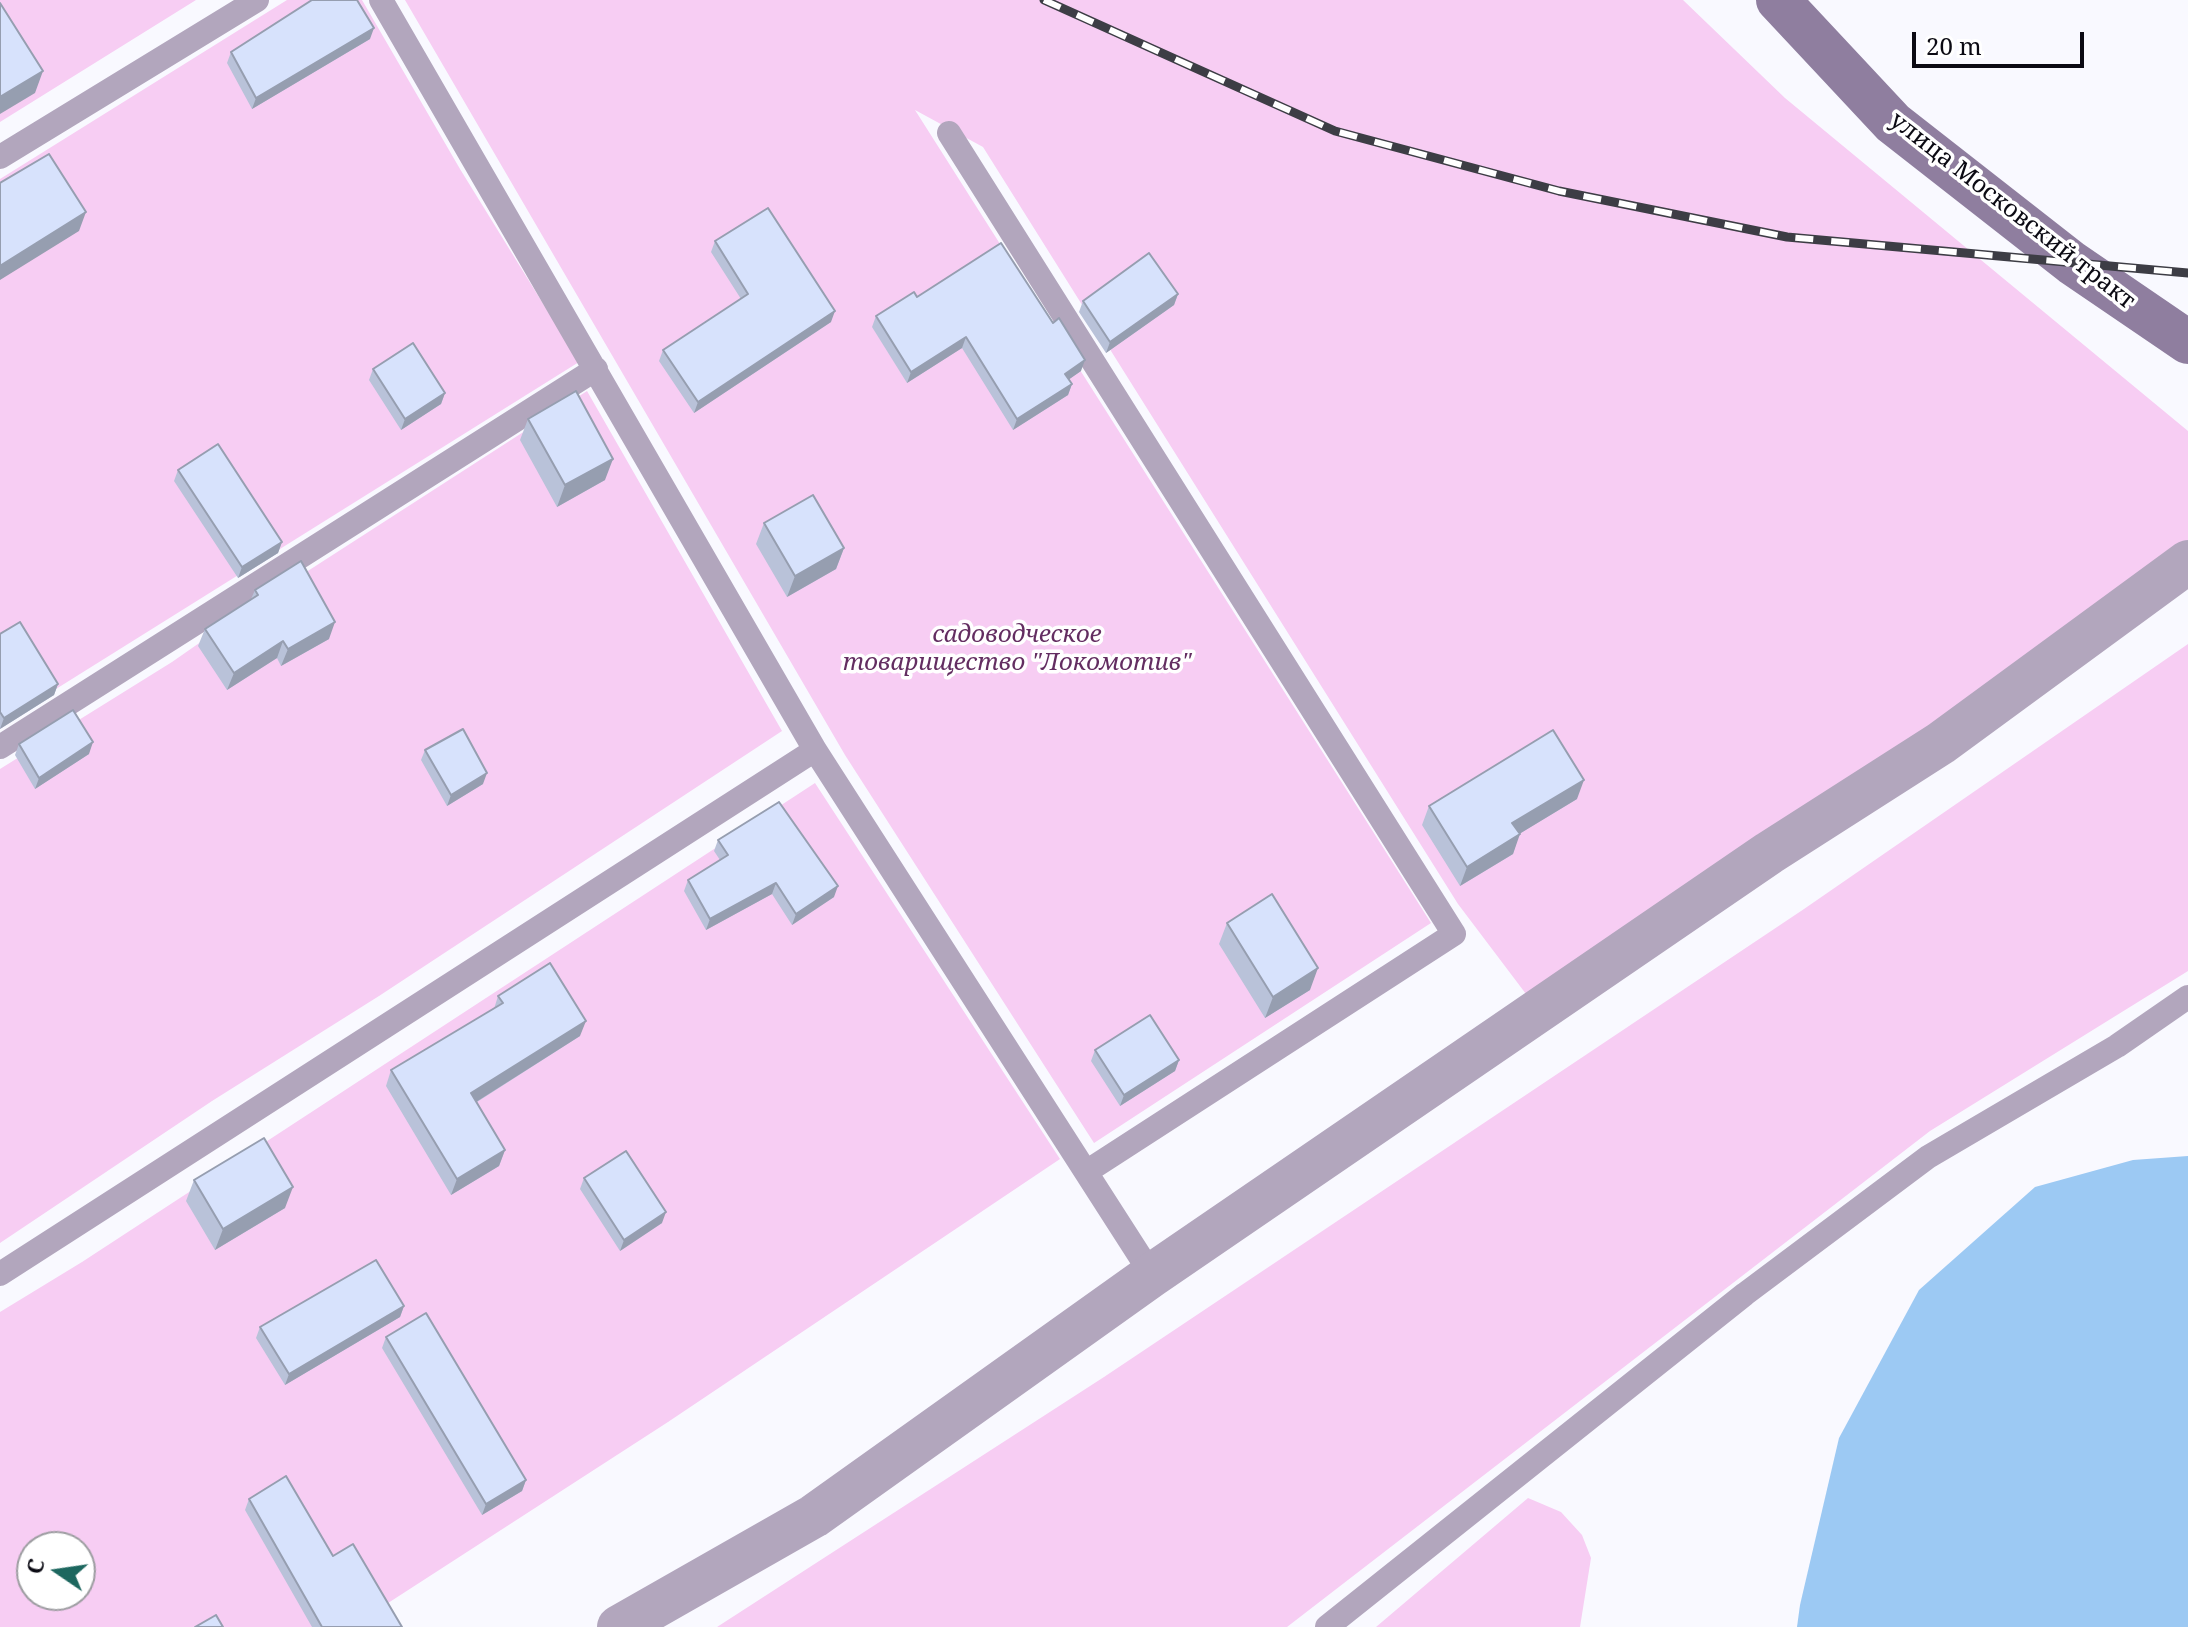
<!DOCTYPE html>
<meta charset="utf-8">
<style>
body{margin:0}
#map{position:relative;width:2188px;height:1627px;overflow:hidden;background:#f9f9ff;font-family:"Noto Serif",serif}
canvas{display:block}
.north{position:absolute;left:16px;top:1531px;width:80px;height:80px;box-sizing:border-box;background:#fff;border:2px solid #9d9da1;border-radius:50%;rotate:283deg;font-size:22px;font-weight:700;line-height:32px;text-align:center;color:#0b0a13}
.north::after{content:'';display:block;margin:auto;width:28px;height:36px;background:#1d675f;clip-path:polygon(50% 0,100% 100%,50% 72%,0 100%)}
.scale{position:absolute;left:1912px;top:32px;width:172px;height:36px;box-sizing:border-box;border:4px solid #0b0a13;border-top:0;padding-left:10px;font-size:24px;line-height:28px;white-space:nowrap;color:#0b0a13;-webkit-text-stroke:6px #fff;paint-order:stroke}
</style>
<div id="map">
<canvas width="2188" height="1627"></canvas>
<div class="north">С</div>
<div class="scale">20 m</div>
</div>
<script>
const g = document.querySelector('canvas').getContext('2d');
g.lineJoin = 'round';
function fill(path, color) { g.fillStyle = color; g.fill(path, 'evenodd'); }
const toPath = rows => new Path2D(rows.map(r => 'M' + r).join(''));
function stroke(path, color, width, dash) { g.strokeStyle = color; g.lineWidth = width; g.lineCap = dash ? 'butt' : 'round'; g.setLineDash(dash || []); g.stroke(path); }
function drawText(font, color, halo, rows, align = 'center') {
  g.font = font + ' "Noto Serif",serif'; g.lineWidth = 7; g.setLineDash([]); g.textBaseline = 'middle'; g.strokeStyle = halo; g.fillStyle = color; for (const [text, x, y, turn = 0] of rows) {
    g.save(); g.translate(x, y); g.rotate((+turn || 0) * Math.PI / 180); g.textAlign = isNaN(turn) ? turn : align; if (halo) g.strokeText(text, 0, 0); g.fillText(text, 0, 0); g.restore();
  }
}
const green = toPath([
 [0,0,196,0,0,122],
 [287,0,362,0,460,169,579,362,0,724,0,179],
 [405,0,1683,0,1785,98,2188,431,2188,540,2150,574,1813,808,1526,994,1458,904,983,147,915,110,1431,923,1094,1143,845,755],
 [587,391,782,731,379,996,212,1101,0,1243,0,769,172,662,238,616],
 [2188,644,2188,971,1930,1131,1287,1627,717,1627,1104,1377,1804,909],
 [815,783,1060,1159,668,1422,351,1627,0,1627,0,1312,82,1262],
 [32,1547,80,1547,80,1595,32,1595],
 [1528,1498,1561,1512,1582,1535,1591,1558,1580,1627,1376,1627]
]);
const water = toPath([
 [2188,1156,2188,1627,1797,1627,1800,1605,1839,1438,1919,1290,2035,1187,2133,1160]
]);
const lane = toPath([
 [381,0,815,750],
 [949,133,1454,934,1086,1172],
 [0,157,257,0],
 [0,747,596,369],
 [0,1274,815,750,1152,1275],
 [1327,1627,1745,1294,1928,1157,2117,1046,2188,997]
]);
const street = toPath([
 [619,1627,814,1516,1152,1275,1769,853,1941,743,2188,562]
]);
const secondary = toPath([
 [1778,0,1893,123,2072,263,2188,342]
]);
const rail = toPath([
 [1044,0,1335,131,1559,191,1787,237,2188,273]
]);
const wall = toPath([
 [370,39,252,109,227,63,231,52],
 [715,241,831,322,694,413,659,361,663,350,741,299,711,252],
 [1178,294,1174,305,1106,353,1079,312,1083,301],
 [917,297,1081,371,1069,379,1072,384,1068,395,1013,430,962,348,907,383,872,327,876,316],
 [373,369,445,393,441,404,401,430,369,380],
 [528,419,605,480,557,507,520,440],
 [178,470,282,542,278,553,238,578,174,481],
 [764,523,844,548,836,569,787,597,756,544],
 [255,590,329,639,281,666,277,658,227,690,198,646,205,629,251,599],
 [0,634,58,684,54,695,0,729],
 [19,744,89,754,35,789,15,755],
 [425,750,483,784,447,806,421,760],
 [1577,799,1519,834,1513,854,1460,886,1422,825,1429,806],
 [718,840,834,897,792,925,772,894,706,930,684,891,688,880,720,860,714,851],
 [1227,923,1310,990,1265,1018,1219,944],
 [498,996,580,1036,477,1102,505,1150,499,1166,451,1195,386,1086,391,1070,494,1009],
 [1095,1050,1179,1060,1175,1071,1120,1106,1091,1061],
 [584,1178,662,1223,620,1251,580,1189],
 [194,1180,285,1208,215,1250,186,1201],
 [404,1306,400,1317,285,1385,256,1338,260,1327],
 [386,1337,526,1480,522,1491,482,1515,382,1348],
 [249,1499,333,1556,402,1627,312,1627,245,1510]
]);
const shadedWall = toPath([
 [374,28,370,39,252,109,256,98],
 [43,71,35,93,0,114,0,97],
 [86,212,79,231,0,280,0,266],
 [1178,294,1174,305,1106,353,1110,342],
 [835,311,831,322,694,413,698,402],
 [966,337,962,348,907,383,911,372],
 [1085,360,1081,371,1061,385,1065,374],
 [1072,384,1068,395,1013,430,1017,419],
 [445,393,441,404,401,430,405,419],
 [613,459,605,480,557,507,565,485],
 [282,542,278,553,238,578,242,567],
 [844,548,836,569,787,597,795,576],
 [335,622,329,639,281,666,288,649],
 [283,641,277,658,227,690,234,673],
 [58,684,54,695,0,729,4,718],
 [93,742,89,754,35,789,39,778],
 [487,773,483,784,447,806,451,795],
 [1584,780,1577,799,1506,842,1512,823],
 [1520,834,1513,854,1460,886,1467,867],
 [776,883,772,894,706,930,710,919],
 [838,886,834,897,792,925,796,914],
 [1318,968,1310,990,1265,1018,1273,997],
 [586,1021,580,1036,465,1109,471,1093],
 [1179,1060,1175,1071,1120,1106,1124,1095],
 [505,1150,499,1166,451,1195,457,1179],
 [293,1187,285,1208,215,1250,223,1229],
 [666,1212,662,1223,620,1251,624,1240],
 [404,1306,400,1317,285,1385,289,1374],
 [526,1480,522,1491,482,1515,486,1504]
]);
const building = toPath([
 [312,0,357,0,374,28,256,98,231,52,312,0],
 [0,3,43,71,0,97,0,3],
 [49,154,86,212,0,266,0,183,49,154],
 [768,208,835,311,698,402,663,350,748,294,715,241,768,208],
 [1001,243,1053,323,1059,318,1085,360,1065,374,1072,384,1017,419,966,337,911,372,876,316,914,292,917,297,1001,243],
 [1149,253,1178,294,1110,342,1083,301,1149,253],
 [413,343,445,393,405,419,373,369,413,343],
 [576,391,613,459,565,485,528,419,576,391],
 [218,444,282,542,242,567,178,470,218,444],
 [813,495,844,548,795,576,764,523,813,495],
 [301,561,335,622,288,649,283,641,234,673,205,629,258,595,255,590,301,561],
 [20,622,58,684,4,718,0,712,0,634,20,622],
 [73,710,93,742,39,778,19,744,73,710],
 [463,729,487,773,451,795,425,750,463,729],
 [1553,730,1584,780,1512,823,1520,834,1467,867,1429,806,1553,730],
 [779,802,838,886,796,914,776,883,710,919,688,880,728,855,718,840,779,802],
 [1272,894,1318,968,1273,997,1227,923,1272,894],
 [550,963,586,1021,471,1093,505,1150,457,1179,391,1070,503,1003,498,996,550,963],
 [1150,1015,1179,1060,1124,1095,1095,1050,1150,1015],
 [264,1138,293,1187,223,1229,194,1180,264,1138],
 [626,1151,666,1212,624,1240,584,1178,626,1151],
 [376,1260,404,1306,289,1374,260,1327,376,1260],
 [426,1313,526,1480,486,1504,386,1337,426,1313],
 [286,1476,333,1556,353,1544,402,1627,322,1627,249,1499,286,1476],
 [216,1615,223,1627,195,1627,216,1615]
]);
const streetNames = [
 ["улица Московский тракт",2012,211,38]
];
const parkNames = [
 ["садоводческое",1017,635],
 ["товарищество \"Локомотив\"",1017,663]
];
fill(green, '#f7cdf3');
fill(water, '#9cc9f3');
stroke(lane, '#b2a6bd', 24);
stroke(street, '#b2a6bd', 44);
stroke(secondary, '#8f7e9f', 44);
stroke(rail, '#3d3d45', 9);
stroke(rail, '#fff', 6, [18]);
fill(wall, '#b9c2d9');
fill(shadedWall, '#969eb0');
fill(building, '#d7e2fc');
stroke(building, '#969eb0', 2);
drawText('24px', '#0b0a13', '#fff', streetNames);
drawText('italic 24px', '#632d61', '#fff', parkNames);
</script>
